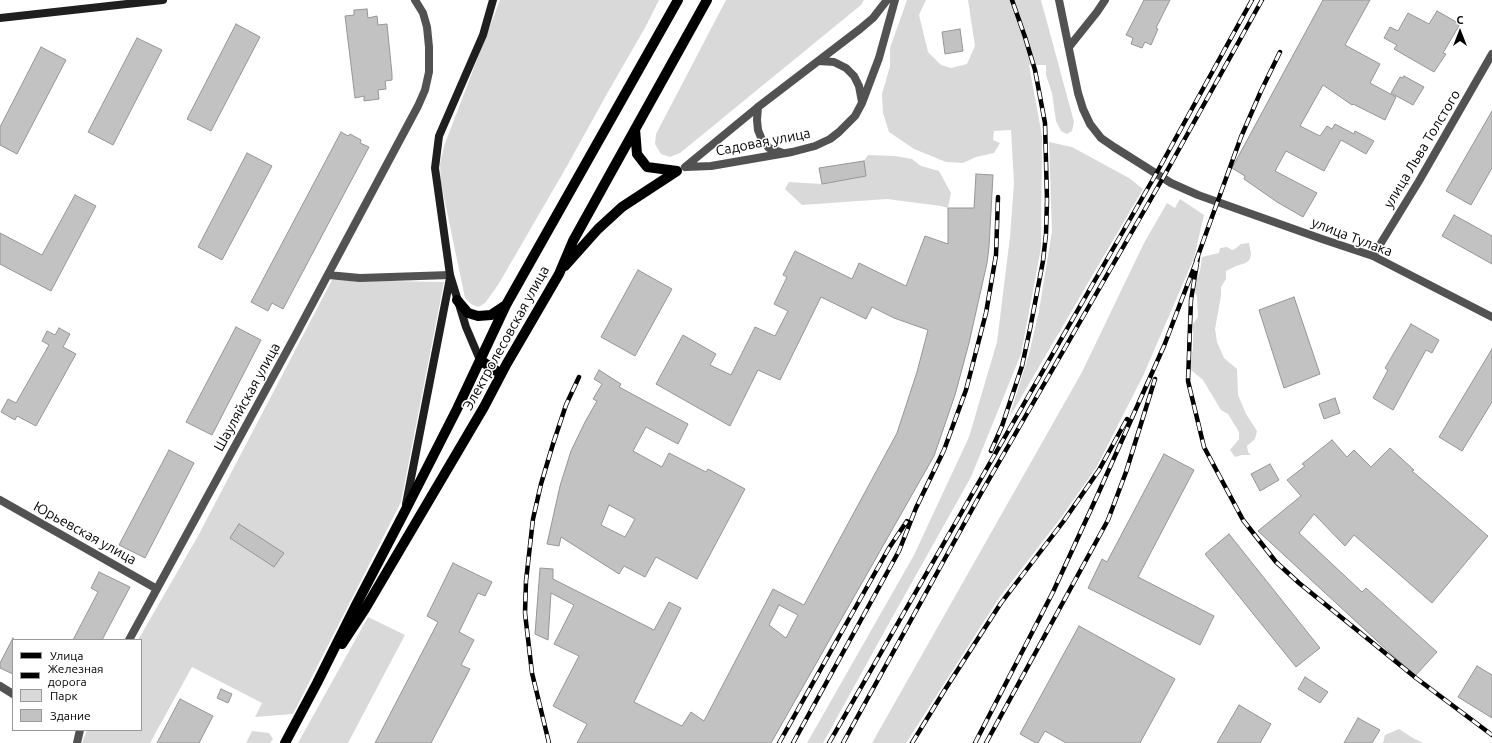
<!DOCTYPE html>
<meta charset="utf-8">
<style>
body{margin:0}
#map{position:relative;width:1492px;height:743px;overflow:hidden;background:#fff;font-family:Ubuntu,sans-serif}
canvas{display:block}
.legend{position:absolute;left:12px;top:639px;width:130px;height:92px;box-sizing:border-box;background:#fff;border:1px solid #999;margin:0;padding:5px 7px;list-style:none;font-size:12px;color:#000}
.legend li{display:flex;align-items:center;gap:8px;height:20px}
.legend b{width:20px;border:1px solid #999}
.north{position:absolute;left:1440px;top:12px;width:40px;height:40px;-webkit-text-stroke:3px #fff;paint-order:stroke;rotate:0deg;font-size:11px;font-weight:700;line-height:16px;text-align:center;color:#000}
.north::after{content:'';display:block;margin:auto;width:14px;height:18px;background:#000;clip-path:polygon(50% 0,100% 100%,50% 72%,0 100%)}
</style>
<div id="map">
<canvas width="1492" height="743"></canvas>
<ul class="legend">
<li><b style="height:5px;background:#000"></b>Улица</li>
<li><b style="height:5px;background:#000"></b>Железная дорога</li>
<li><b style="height:11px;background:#d9d9d9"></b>Парк</li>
<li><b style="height:11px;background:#c2c2c2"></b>Здание</li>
</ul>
<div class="north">С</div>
</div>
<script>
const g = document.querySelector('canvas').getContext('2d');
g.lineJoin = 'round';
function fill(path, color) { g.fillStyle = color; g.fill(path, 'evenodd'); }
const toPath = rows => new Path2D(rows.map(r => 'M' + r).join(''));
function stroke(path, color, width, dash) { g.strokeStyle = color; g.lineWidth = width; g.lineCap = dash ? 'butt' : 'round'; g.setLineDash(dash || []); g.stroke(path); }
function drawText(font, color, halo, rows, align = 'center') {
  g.font = font + ' Ubuntu,sans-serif'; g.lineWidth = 3; g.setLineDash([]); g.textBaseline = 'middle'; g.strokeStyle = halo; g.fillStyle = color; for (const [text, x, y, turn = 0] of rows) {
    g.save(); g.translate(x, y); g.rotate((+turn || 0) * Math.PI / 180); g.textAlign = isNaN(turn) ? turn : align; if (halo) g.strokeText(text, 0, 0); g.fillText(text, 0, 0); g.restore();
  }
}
const green = toPath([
 [500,0,659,0,646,26,608,92,567,166,498,285,485,303,478,307,471,304,465,298,441,183,440,164,444,146],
 [726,0,864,0,861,5,680,153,670,157,661,154,655,144,656,134],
 [907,0,926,0,919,15,928,52,941,65,951,68,967,64,975,46,968,0,1041,0,1074,122,1072,131,1067,134,1061,131,1056,121,1052,93,1046,75,1046,65,1029,65,1042,136,1041,248,1021,354,971,477,888,625,823,743,807,743,914,555,969,437,997,342,1010,237,1014,183,1011,130,994,131,993,140,1000,143,994,153,976,157,963,163,946,162,914,149,889,132,883,113,882,94,890,66,890,48],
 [1049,142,1072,147,1129,178,1143,189,1009,418,1029,354,1039,311,1052,231],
 [868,155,895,156,912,159,921,166,939,171,951,193,948,208,941,206,887,199,802,205,785,189,789,182,822,184,866,176,864,161],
 [1180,199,1204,215,1194,258,1143,376,1096,468,1060,519,999,598,906,743,872,743,1082,372,1144,243,1167,203,1175,208],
 [1249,243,1251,254,1250,259,1246,263,1236,266,1226,271,1226,279,1221,287,1221,296,1215,329,1217,342,1224,358,1237,369,1238,395,1246,414,1257,431,1255,439,1247,446,1248,452,1251,455,1242,455,1235,457,1230,450,1239,439,1239,432,1228,414,1221,410,1203,380,1191,370,1191,361,1193,347,1193,324,1198,317,1197,297,1194,289,1196,281,1200,271,1202,257,1219,253,1220,248,1227,247,1232,250,1235,249,1241,244],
 [332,280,444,282,401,502,293,714,255,717,262,703,192,667,150,743,82,743,87,730,141,730,141,640,138,640,198,536],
 [368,617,405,635,348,743,298,743],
 [1399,729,1413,738,1423,743,1383,743,1385,735],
 [252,731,269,733,273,739,270,743,246,743]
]);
const building = toPath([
 [1144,0,1170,0,1156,28,1158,29,1151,45,1145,42,1142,48,1131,44,1133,38,1126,35,1144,0],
 [1323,0,1370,0,1345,45,1380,64,1370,83,1396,97,1385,120,1353,104,1352,105,1323,85,1300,126,1320,136,1327,126,1332,129,1335,124,1354,134,1355,131,1374,141,1366,154,1341,140,1324,171,1286,151,1275,171,1317,193,1303,217,1277,202,1244,179,1245,176,1232,168,1323,0],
 [367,9,368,18,377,16,378,25,387,24,392,74,392,80,385,81,386,89,378,90,379,99,364,101,364,96,355,98,345,16,354,15,354,10,367,9],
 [1437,11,1460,24,1443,53,1446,54,1434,72,1394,49,1397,45,1384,38,1390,27,1398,31,1408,13,1429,24,1437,11],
 [236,24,260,37,211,131,187,119,236,24],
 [960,29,963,51,945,54,942,32,960,29],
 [137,38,162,50,113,145,88,132,137,38],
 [41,47,66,60,17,154,0,145,0,127,41,47],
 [1404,76,1424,87,1413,105,1391,93,1400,77,1403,78,1404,76],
 [1492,111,1492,168,1471,205,1446,191,1492,111],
 [341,132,348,136,350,134,361,140,360,143,369,147,283,309,272,303,268,311,251,302,341,132],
 [247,153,272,166,222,260,198,247,247,153],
 [864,161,866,176,822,184,819,168,864,161],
 [976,174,993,175,989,247,987,263,969,343,955,395,934,456,771,743,577,743,587,724,553,706,579,656,554,644,574,605,551,593,548,640,535,634,540,568,553,569,553,579,654,630,669,602,681,608,634,702,682,726,691,712,704,721,773,589,804,605,897,433,917,372,928,330,894,318,872,307,866,319,821,297,780,380,758,370,730,426,656,384,683,335,716,354,710,365,731,375,755,327,775,336,788,311,774,304,787,277,783,275,795,251,852,279,859,263,906,286,925,236,948,244,948,208,974,208,976,174],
 [779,605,798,615,786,638,769,625,779,605],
 [75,195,96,206,51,291,0,264,0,233,42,255,75,195],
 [1454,215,1492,236,1492,264,1442,236,1454,215],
 [638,270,672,289,635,356,601,337,638,270],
 [1294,297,1320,374,1284,388,1259,310,1294,297],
 [1411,324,1439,340,1432,353,1426,350,1393,410,1373,398,1388,370,1385,368,1411,324],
 [236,327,261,340,212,435,186,422,236,327],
 [59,328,70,334,63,347,76,354,36,426,17,416,15,420,1,412,8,399,16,403,49,345,42,341,47,331,55,335,59,328],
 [1492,349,1492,402,1462,451,1439,437,1492,349],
 [599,370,621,384,619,387,688,424,678,444,646,427,633,451,662,467,669,453,706,472,708,469,745,489,697,579,656,557,645,577,624,566,619,574,561,537,559,546,547,544,560,486,571,451,585,422,597,401,593,399,602,384,594,379,599,370],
 [609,505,635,519,625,537,601,525,609,505],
 [1335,398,1340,413,1324,419,1319,404,1335,398],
 [1332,440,1347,457,1354,450,1371,467,1390,448,1414,470,1412,471,1488,536,1432,603,1354,535,1345,546,1314,514,1299,533,1362,592,1366,588,1437,652,1415,676,1258,531,1301,496,1287,480,1305,466,1302,464,1332,440],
 [169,450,194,463,145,558,119,545,169,450],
 [1164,454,1194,470,1138,577,1214,616,1200,645,1088,588,1102,559,1107,562,1164,454],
 [1270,464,1279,480,1260,491,1251,474,1270,464],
 [239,524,284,553,274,567,230,538,239,524],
 [1229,534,1320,648,1296,667,1205,554,1229,534],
 [453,563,492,582,485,596,478,593,459,632,474,640,461,665,470,669,431,743,375,743,438,622,427,616,453,563],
 [99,572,130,587,102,640,73,640,98,592,91,588,99,572],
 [1079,626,1175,679,1140,743,1066,743,1045,731,1038,743,1036,743,1020,734,1079,626],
 [13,638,13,674,0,668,0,663,13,638],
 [1477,666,1492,675,1492,718,1458,697,1477,666],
 [1305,677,1328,692,1320,703,1298,689,1305,677],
 [221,689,232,694,228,703,217,698,221,689],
 [180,699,213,716,199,743,157,743,180,699],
 [1239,705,1271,724,1260,743,1217,743,1239,705],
 [1358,718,1380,730,1372,743,1344,743,1358,718]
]);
const minor = toPath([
 [1069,47,1097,12,1105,0],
 [328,275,360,278,450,275],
 [0,500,157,589],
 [129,640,294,338,418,106,425,90,429,72,429,47,427,27,423,13,415,0],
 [0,686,13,694],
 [77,743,80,730]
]);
const tertiary = toPath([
 [1059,0,1078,93,1083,109,1090,124,1101,138,1114,147,1171,183,1198,195,1322,239,1373,256,1492,317],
 [819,61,834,62,846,68,854,76,859,86,862,102],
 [758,107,757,120,758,130,762,140,769,148,783,153],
 [685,167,758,107,860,29,873,18,887,0],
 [686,167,711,166,792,152,815,146,830,139,839,132,855,116,862,103,879,58,895,0],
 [1373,256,1419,181,1492,54]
]);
const secondary = toPath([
 [0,18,163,0],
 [480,360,466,327,450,275,435,168,439,136,483,35,493,0],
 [406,504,450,278]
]);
const primary = toPath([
 [635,129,637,154,647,167,677,171],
 [565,266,598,229,622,207,677,171],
 [457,300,468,313,478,316,491,315,506,305],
 [480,360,501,374],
 [342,644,365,609,484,407,506,365,559,274,573,241,604,185,707,0],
 [285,743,317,683,356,605,404,513,457,409,506,305,678,0]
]);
const rail = toPath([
 [1196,261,1241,137,1261,91,1280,52],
 [991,451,1002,426,1022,366,1030,329,1043,261,1046,234,1047,200,1045,123,1035,70,1025,37,1012,0],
 [549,743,532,673,525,613,526,581,533,519,541,484,553,444,566,405,579,377],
 [779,743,889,548,907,521],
 [793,743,899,551,916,508,944,450,966,390,986,313,996,255,998,197],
 [829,743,1156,174,1252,0],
 [843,743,980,495,1163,178,1262,0],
 [912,743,946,688,1001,603,1063,522,1099,470,1127,419],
 [975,743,1053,592,1098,494,1164,346,1198,257,1191,300,1188,381,1204,447,1243,520,1276,562,1299,583,1416,678,1492,735],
 [986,743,1108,520,1126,472,1155,379]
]);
const streetNames = [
 ["Садовая улица",763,142,-11],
 ["улица Льва Толстого",1422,149,-59],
 ["улица Тулака",1352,237,21],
 ["Электролесовская улица",506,338,-61],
 ["Шауляйская улица",247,397,-61],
 ["Юрьевская улица",85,533,29]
];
fill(green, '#d9d9d9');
fill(building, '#c2c2c2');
stroke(building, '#969696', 1);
stroke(minor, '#525252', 8);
stroke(tertiary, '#525252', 8);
stroke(secondary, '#1f1f1f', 8);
stroke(primary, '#000', 10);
stroke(rail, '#000', 4.5);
stroke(rail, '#fff', 3, [9]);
drawText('14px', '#000', '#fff', streetNames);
</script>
